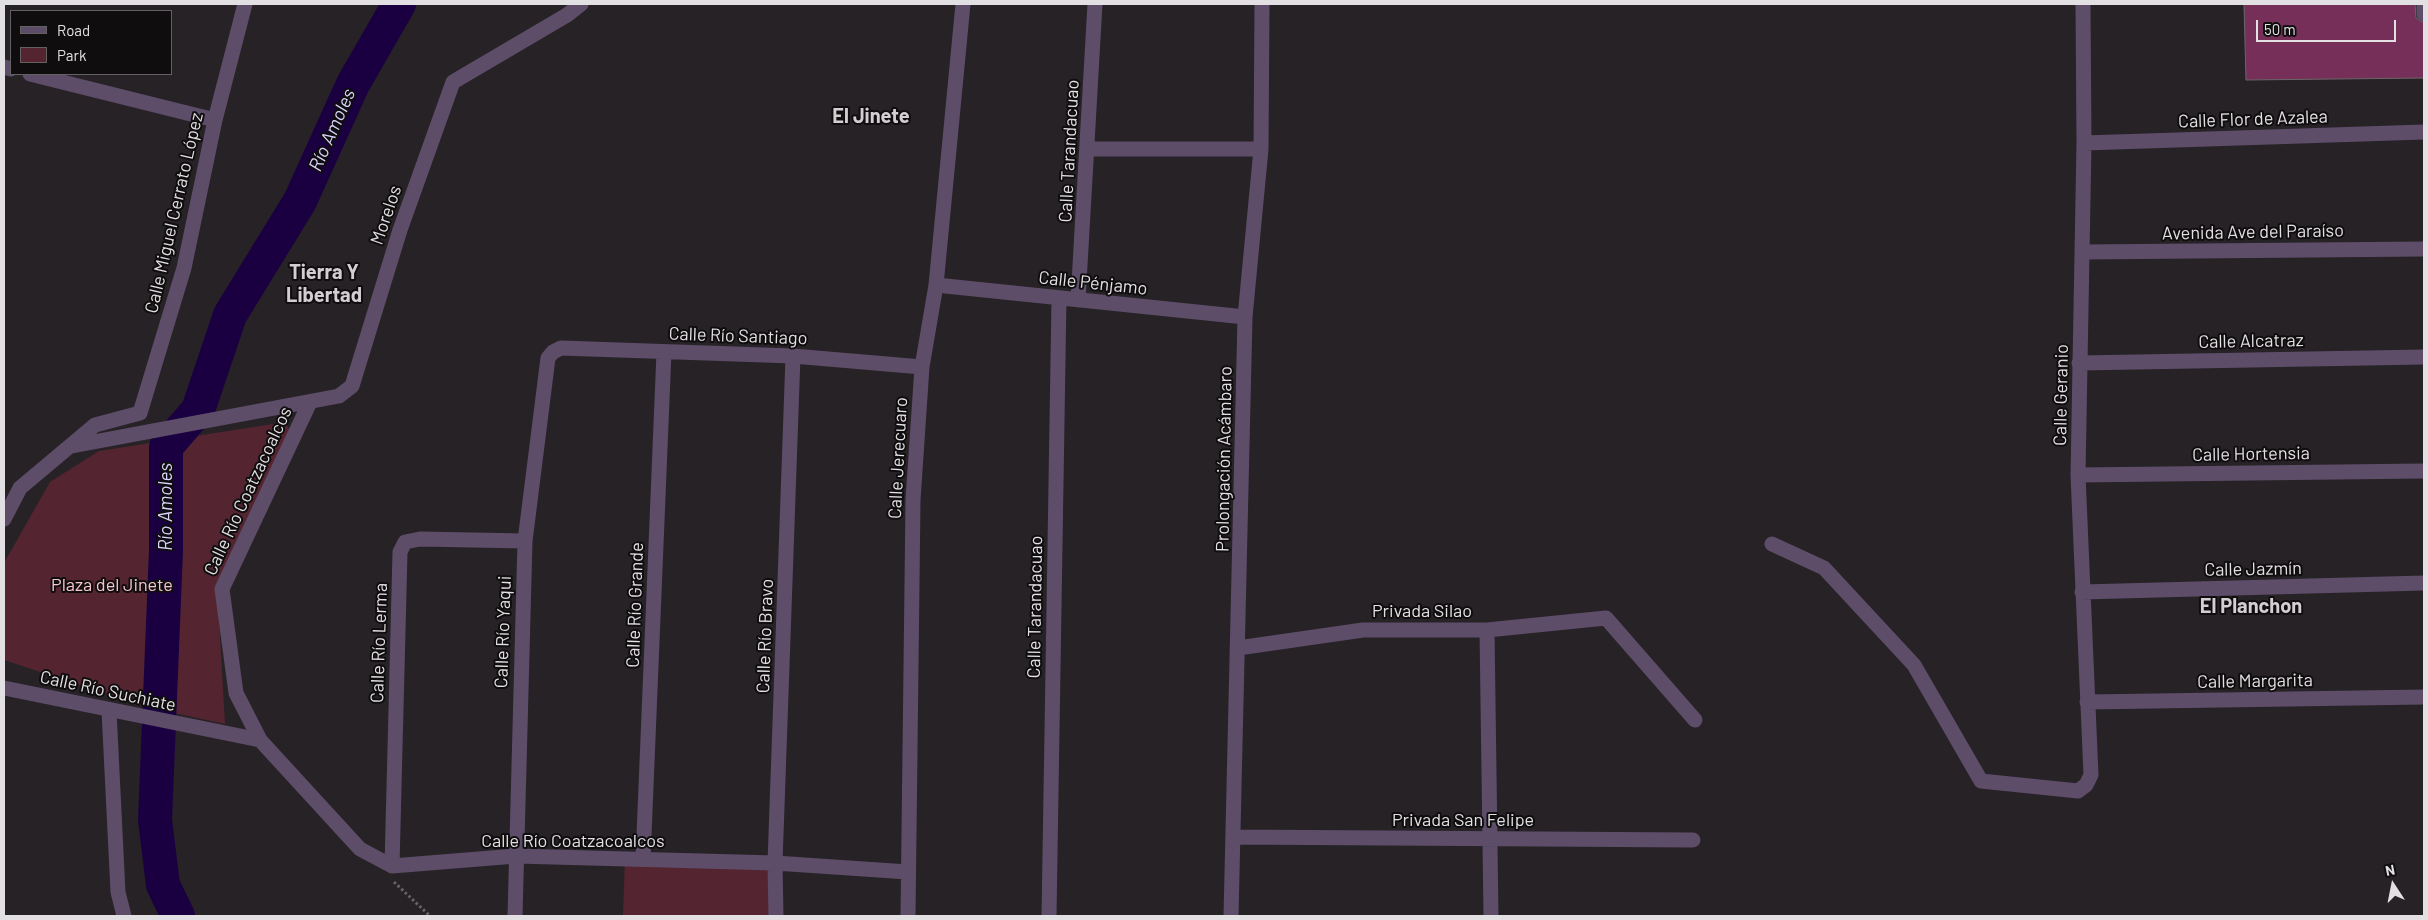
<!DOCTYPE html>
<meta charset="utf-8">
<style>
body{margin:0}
#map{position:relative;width:2428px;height:920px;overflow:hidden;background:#272226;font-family:Barlow,sans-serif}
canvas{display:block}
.frame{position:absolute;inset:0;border:5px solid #e3e0e3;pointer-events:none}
.legend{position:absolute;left:10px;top:10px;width:162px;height:65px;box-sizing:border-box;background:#0f0d0e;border:1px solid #646163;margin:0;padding:6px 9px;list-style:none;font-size:15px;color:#e3e0e3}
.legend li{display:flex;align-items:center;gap:10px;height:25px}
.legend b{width:25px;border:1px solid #646163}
.north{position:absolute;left:2368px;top:860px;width:50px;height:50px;-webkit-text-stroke:4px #0f0d0e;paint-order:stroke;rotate:349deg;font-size:14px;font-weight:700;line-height:20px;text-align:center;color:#e3e0e3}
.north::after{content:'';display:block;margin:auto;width:18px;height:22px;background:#e3e0e3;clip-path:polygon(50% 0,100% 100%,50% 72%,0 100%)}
.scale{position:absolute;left:2256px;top:20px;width:140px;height:22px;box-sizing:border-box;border:2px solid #e3e0e3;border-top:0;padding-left:6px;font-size:15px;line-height:18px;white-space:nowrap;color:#e3e0e3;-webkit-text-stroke:4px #0f0d0e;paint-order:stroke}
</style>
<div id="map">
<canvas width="2428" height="920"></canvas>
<div class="frame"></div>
<ul class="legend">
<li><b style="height:6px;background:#5d4d69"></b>Road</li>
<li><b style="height:14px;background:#542531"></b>Park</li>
</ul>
<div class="north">N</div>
<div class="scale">50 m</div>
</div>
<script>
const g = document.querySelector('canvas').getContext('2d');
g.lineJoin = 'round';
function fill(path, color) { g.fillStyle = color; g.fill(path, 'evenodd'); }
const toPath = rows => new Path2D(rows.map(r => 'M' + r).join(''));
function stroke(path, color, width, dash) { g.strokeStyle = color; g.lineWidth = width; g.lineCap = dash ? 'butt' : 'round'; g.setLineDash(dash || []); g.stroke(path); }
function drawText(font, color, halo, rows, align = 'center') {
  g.font = font + ' Barlow,sans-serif'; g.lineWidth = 4; g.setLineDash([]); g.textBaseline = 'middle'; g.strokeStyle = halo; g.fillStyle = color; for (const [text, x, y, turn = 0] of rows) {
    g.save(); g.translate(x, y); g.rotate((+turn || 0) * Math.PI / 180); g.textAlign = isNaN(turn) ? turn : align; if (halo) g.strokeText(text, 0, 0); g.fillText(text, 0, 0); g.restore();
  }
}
const green = toPath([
 [286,422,290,432,217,583,225,724,147,707,4,660,4,563,50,482,99,451],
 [625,858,775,863,776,916,623,916]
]);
const river = toPath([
 [178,916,163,885,155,820,166,550,166,447,198,410,230,315,300,201,353,84,399,4]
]);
const building = toPath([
 [2244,4,2415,4,2416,18,2424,23,2424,78,2246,80,2244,4]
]);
const path = toPath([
 [394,882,430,916]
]);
const minor = toPath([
 [2424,4,2424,14],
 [4,67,11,69],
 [30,74,215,120],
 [2084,143,2424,132],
 [1088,149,1261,149],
 [2082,252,2424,249],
 [936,285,1245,317],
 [1078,300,1095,4],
 [2079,363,2424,357],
 [72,446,339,396,352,386,400,230,453,82,567,15,581,4],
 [2078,475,2424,471],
 [4,519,20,488,95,425,140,413,184,268,215,120,245,4],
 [1772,544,1824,568,1914,665,1981,781,2078,791,2086,785,2091,775,2078,475,2084,143,2083,4],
 [2082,592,2424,583],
 [1487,630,1491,916],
 [1238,648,1363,630,1487,630,1606,618,1695,720],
 [4,688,260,740,360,849,392,866,516,856,775,863,908,872],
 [2087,702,2424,697],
 [109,711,118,892,124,916],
 [260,740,236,693,222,589,310,402],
 [1233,837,1693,840],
 [643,859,664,352],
 [392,866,400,552,405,542,420,539,525,541],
 [515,916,525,541,548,358,553,352,561,348,793,356,922,367],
 [776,916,775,863,793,356],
 [908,916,913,500,922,367,936,285,963,4],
 [1049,916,1059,298],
 [1231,916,1245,317,1261,149,1262,4]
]);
const streetNames = [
 ["Calle Flor de Azalea",2253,119,-2],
 ["Calle Tarandacuao",1069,151,-87],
 ["Calle Miguel Cerrato López",174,213,-77],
 ["Morelos",386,215,-71],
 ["Avenida Ave del Paraíso",2253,232,-1],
 ["Calle Pénjamo",1093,283,6],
 ["Calle Río Santiago",738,336,2],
 ["Calle Alcatraz",2251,341,-1],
 ["Calle Geranio",2061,395,-89],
 ["Calle Hortensia",2251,454,-1],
 ["Calle Jerecuaro",898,458,-87],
 ["Prolongación Acámbaro",1224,459,-89],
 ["Calle Río Coatzacoalcos",248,491,-65],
 ["Calle Jazmín",2253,569,-1],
 ["Calle Río Grande",635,605,-88],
 ["Calle Tarandacuao",1035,607,-89],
 ["Privada Silao",1422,611],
 ["Calle Río Yaqui",503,632,-88],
 ["Calle Río Bravo",765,636,-88],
 ["Calle Río Lerma",379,643,-88],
 ["Calle Margarita",2255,681,-1],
 ["Calle Río Suchiate",108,691,12],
 ["Privada San Felipe",1463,820],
 ["Calle Río Coatzacoalcos",573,841]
];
const parkNames = [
 ["Plaza del Jinete",112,585]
];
const waterNames = [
 ["Río Amoles",332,130,-66],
 ["Río Amoles",166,507,-90]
];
const quarterNames = [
 ["El Jinete",871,116],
 ["Tierra Y",324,272],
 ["Libertad",324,295],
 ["El Planchon",2251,606]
];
fill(green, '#542531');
stroke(river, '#1a0041', 34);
fill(building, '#762f58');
stroke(building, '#6d6669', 1);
stroke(path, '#686367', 3, [2.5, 2.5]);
stroke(minor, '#5d4d69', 15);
drawText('18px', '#e3e0e3', '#0f0d0e', streetNames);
drawText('18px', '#f6c5ce', '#0f0d0e', parkNames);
drawText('italic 19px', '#dad3fc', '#0f0d0e', waterNames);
drawText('bold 20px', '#d4ced3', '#0f0d0e', quarterNames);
</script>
